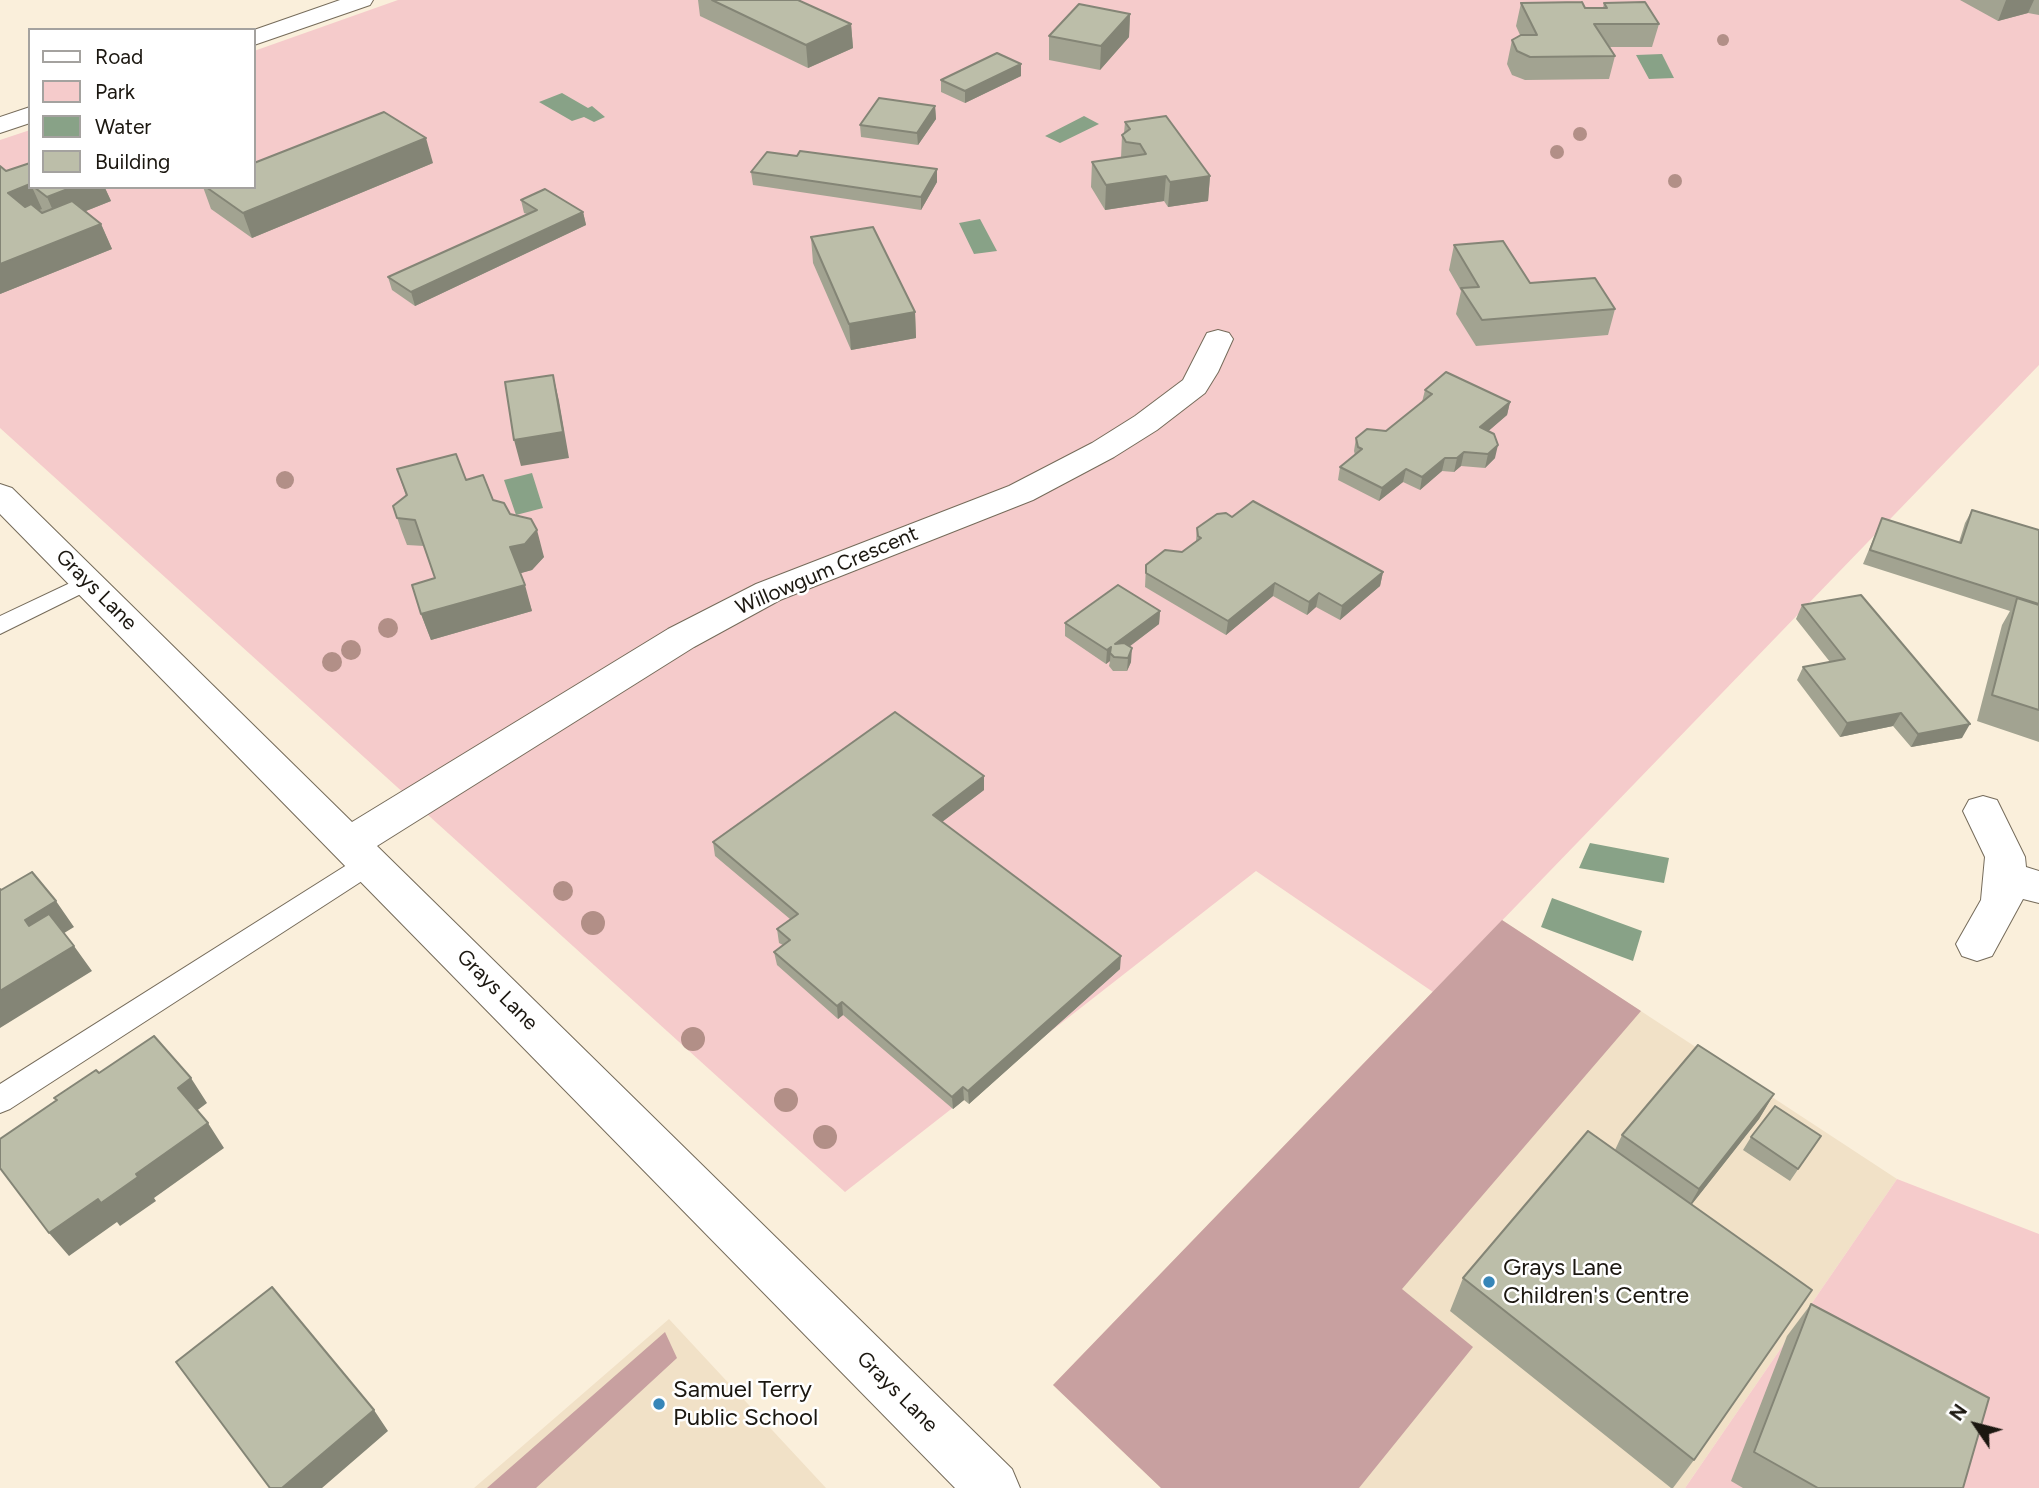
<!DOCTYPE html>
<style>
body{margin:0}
#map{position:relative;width:2039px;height:1488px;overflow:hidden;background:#faefdb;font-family:Figtree,sans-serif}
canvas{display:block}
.legend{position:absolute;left:28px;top:28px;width:228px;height:161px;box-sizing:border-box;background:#fff;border:2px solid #a4a29f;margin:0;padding:9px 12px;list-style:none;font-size:21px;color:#1b1710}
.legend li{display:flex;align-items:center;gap:14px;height:35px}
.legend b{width:35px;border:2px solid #a4a29f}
.north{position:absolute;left:1941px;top:1390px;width:70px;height:70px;-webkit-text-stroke:5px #fff;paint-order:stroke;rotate:305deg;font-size:19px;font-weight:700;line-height:28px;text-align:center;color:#1b1710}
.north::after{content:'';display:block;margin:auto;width:24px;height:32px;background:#1b1710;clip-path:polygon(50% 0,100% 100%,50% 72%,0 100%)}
</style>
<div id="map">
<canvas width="2039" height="1488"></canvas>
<ul class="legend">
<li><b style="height:9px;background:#fff"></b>Road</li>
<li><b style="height:19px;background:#f5cbcb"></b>Park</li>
<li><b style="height:19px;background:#88a287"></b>Water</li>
<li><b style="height:19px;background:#bcbea9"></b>Building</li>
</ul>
<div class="north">N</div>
</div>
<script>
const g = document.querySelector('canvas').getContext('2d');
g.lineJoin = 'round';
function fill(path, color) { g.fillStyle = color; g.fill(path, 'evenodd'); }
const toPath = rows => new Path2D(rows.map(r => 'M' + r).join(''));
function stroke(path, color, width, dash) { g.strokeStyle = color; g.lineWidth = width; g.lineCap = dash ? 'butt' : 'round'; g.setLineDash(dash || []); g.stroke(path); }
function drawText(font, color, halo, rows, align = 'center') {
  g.font = font + ' Figtree,sans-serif'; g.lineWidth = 5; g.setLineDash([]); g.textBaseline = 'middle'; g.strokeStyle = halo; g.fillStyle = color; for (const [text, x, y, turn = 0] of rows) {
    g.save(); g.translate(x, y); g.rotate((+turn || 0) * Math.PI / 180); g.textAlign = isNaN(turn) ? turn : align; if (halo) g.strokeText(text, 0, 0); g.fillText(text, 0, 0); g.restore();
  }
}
const built = toPath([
 [1502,920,1897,1179,1685,1488,1161,1488,1053,1385],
 [669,1319,826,1488,474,1488]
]);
const green = toPath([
 [398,0,2039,0,2039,365,1433,992,1256,871,845,1192,0,428,0,140,30,130,30,187,254,187,254,51],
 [1897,1179,2039,1234,2039,1488,1685,1488]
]);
const forest = toPath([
 [1502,920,1641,1011,1402,1289,1473,1347,1359,1488,1161,1488,1053,1385],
 [665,1332,677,1358,536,1488,487,1488]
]);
const water = toPath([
 [1662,54,1674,78,1649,79,1636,55],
 [562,93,588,108,592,106,605,117,594,122,584,117,572,121,539,102],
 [1084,116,1099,124,1060,143,1045,136],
 [980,219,997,251,974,254,959,223],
 [532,473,543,508,516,515,504,480],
 [1590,843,1669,858,1664,883,1579,868],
 [1552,898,1642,931,1633,961,1541,927]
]);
const service = toPath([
 [87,575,95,577,98,582,95,587,0,634,0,616,87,575],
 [370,853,379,856,383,863,379,870,10,1109,0,1113,0,1084,361,856,370,853]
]);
const minor = toPath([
 [340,0,373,0,370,5,254,45,254,30,340,0],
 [30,107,30,123,0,133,0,117,30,107],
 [1218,330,1229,333,1233,339,1218,372,1205,393,1157,430,1114,457,1033,500,780,600,694,647,377,846,1012,1469,1020,1488,955,1488,0,514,0,484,12,488,352,822,668,629,756,584,1009,486,1092,443,1135,416,1183,380,1207,333,1218,330],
 [1983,796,1997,800,2025,857,2026,867,2039,871,2039,903,2023,899,1992,956,1977,961,1962,956,1956,944,1981,900,1985,857,1963,811,1969,800,1983,796]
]);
const trees = [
 [1723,40,6],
 [1580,134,7],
 [1557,152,7],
 [1675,181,7],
 [285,480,9],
 [388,628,10],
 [351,650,10],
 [332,662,10],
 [563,891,10],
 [593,923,12],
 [693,1039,12],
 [786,1100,12],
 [825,1137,12]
];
const wall = toPath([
 [698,0,798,0,851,24,853,48,808,68,700,16],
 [1960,0,2039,0,2039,15,2028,13,1998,21],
 [1521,3,1585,8,1603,8,1604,3,1659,24,1652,47,1610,47,1615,56,1609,79,1525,80,1512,75,1507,64,1512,40,1520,35,1516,26],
 [1130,14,1129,37,1100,70,1049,60,1049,36],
 [1021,76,965,103,941,92,941,80],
 [935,106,936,119,918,145,861,137,860,125],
 [1125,122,1210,176,1208,201,1168,207,1164,201,1105,210,1091,187,1092,162,1121,158,1122,135,1124,133],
 [797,156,937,169,937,182,921,210,753,185,751,172],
 [433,163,252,238,211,209,203,187,254,187],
 [30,187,107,187,105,188,111,201,86,211,101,224,112,249,0,294],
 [521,200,583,212,586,225,415,306,392,290,388,277,527,214,524,213],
 [811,237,915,312,916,338,851,350,813,263],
 [1454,245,1530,283,1615,309,1608,335,1476,346,1456,314,1461,291,1449,270],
 [1425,390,1510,402,1507,415,1488,431,1495,458,1485,468,1461,466,1454,472,1442,471,1420,490,1403,482,1379,501,1338,480,1340,467,1355,455,1354,451,1356,438,1386,431,1422,402],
 [397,469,466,480,493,500,510,514,544,557,532,570,520,573,532,611,431,640,421,614,435,578,424,546,407,545,402,532,393,506,406,496],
 [1972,510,2039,530,2039,742,1977,721,2002,625,2010,611,1863,564,1882,518,1959,542,1965,523],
 [1232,517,1383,572,1380,586,1340,620,1316,607,1307,615,1273,596,1226,635,1145,587,1146,565,1182,552,1196,541,1197,528],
 [1802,605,1962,738,1911,747,1893,726,1840,737,1797,680,1803,667,1830,662,1796,619],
 [1160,611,1159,624,1129,647,1131,662,1127,671,1113,671,1109,666,1110,661,1106,664,1065,636,1065,623],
 [984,790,942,822,1120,969,969,1104,964,1100,953,1109,843,1015,838,1019,777,965,774,952,783,945,779,943,777,929,790,919,715,856,713,842],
 [1774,1094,1759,1119,1691,1205,1694,1460,1673,1488,1671,1488,1450,1311,1463,1278,1615,1150,1622,1135],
 [1821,1136,1790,1181,1743,1150,1751,1137],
 [1811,1304,1963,1488,1743,1488,1731,1481,1787,1336]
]);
const shadedWall = toPath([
 [2006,0,2034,0,2028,13,1998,21],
 [1130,14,1129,37,1100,70,1101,46],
 [851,24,853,48,808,68,806,45],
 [1021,64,1021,76,965,103,965,91],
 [935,106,936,119,918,145,917,133],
 [426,138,433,163,252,238,243,213],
 [937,169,937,182,921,210,921,197],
 [1166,176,1164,201,1105,210,1106,185],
 [1210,176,1208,201,1168,207,1170,182],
 [30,184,30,187,32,187,42,209,19,218,8,193],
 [73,187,107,187,105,188,111,201,58,222,47,197],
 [583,212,586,225,415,306,411,292],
 [101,224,112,249,0,294,0,264],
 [915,312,916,338,851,350,849,324],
 [553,375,559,401,569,458,521,466,514,440],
 [1510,402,1507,415,1477,441,1480,427],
 [1498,445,1495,458,1485,468,1488,454],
 [1464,452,1461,466,1454,472,1457,458],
 [1445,458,1442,471,1420,490,1422,477],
 [1406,469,1403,482,1379,501,1382,488],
 [537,530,544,557,532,570,518,574,510,547],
 [1383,572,1380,586,1340,620,1342,606],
 [1275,583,1273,596,1226,635,1228,621],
 [525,585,532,611,431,640,421,614],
 [1319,593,1316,607,1307,615,1309,602],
 [1160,611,1159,624,1114,658,1115,644],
 [1111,647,1110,661,1106,664,1107,650],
 [1132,648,1131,662,1127,671,1128,658],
 [1901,713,1893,726,1840,737,1847,723],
 [1970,724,1962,738,1911,747,1918,734],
 [984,776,984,790,934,828,933,815],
 [56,901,74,927,43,946,25,920],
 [74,946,92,971,0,1028,0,991],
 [1121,956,1120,969,969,1104,968,1091],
 [842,1002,843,1015,838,1019,837,1006],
 [191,1078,207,1103,195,1112,178,1088],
 [963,1087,964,1100,953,1109,952,1097],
 [1774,1094,1759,1119,1685,1213,1699,1189],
 [208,1123,224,1148,154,1198,156,1201,120,1226,117,1222,69,1256,49,1233],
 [374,1410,388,1431,322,1488,282,1488]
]);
const building = toPath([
 [712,0,798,0,851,24,806,45,712,0],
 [1582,2,1585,8,1607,8,1604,3,1645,2,1659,24,1594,24,1615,56,1530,57,1517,51,1512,40,1521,35,1537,35,1521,3,1582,2],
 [1079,4,1130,14,1101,46,1049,36,1079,4],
 [997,53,1021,64,965,91,941,80,997,53],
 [879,98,935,106,917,133,860,125,879,98],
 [384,112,426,138,243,213,206,187,254,187,254,163,384,112],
 [1166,116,1210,176,1170,182,1166,176,1106,185,1092,162,1146,154,1140,144,1126,142,1122,135,1130,129,1125,122,1166,116],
 [800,151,937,169,921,197,751,172,767,152,797,156,800,151],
 [30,163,30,184,8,193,25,207,31,204,42,213,72,201,101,224,0,264,0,166,6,171,30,163],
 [34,187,73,187,47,197,34,187],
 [545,189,583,212,411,292,388,277,537,210,521,200,545,189],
 [873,227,915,312,849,324,811,237,873,227],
 [1503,241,1530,283,1595,278,1615,309,1482,320,1461,288,1479,287,1454,245,1503,241],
 [1446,372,1510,402,1480,427,1494,434,1498,445,1488,454,1464,452,1457,458,1445,458,1422,477,1406,469,1382,488,1340,467,1362,449,1358,447,1356,438,1367,429,1386,431,1432,394,1425,390,1446,372],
 [553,375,563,432,514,440,505,382,553,375],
 [456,454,466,480,483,475,493,500,504,503,510,514,531,519,537,530,525,544,510,547,525,585,421,614,412,585,435,578,415,520,397,518,393,506,407,495,397,469,456,454],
 [1253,501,1383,572,1342,606,1319,593,1309,602,1275,583,1228,621,1146,573,1146,565,1165,550,1182,552,1201,538,1198,536,1197,528,1217,514,1226,513,1232,517,1253,501],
 [1972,510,2039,530,2039,604,1870,550,1882,518,1961,543,1972,510],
 [1118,585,1160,611,1115,644,1124,643,1132,648,1128,658,1114,657,1110,653,1111,647,1107,650,1065,623,1118,585],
 [1861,595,1970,724,1918,734,1901,713,1847,723,1803,667,1845,659,1802,605,1861,595],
 [2017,598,2039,605,2039,710,1992,695,2017,598],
 [895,712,984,776,933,815,1121,956,968,1091,963,1087,952,1097,842,1002,837,1006,774,952,790,940,777,929,798,914,713,842,895,712],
 [32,872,56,901,25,920,29,926,49,914,74,946,0,991,0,889,1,890,32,872],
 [154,1036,191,1078,178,1088,208,1123,136,1174,138,1177,101,1203,98,1199,49,1233,0,1168,0,1139,57,1100,54,1098,96,1070,99,1073,154,1036],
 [1698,1045,1774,1094,1699,1189,1622,1135,1698,1045],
 [1775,1106,1821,1136,1798,1169,1751,1137,1775,1106],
 [1588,1131,1812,1290,1694,1460,1463,1278,1588,1131],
 [272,1287,374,1410,282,1488,270,1488,176,1362,272,1287],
 [1811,1304,1989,1398,1963,1488,1818,1488,1754,1452,1811,1304]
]);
const markers = [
 [1489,1282,7,"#3786b8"],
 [659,1404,7,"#3786b8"]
];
const streetNames = [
 ["Willowgum Crescent",827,571,-23],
 ["Grays Lane",96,590,45],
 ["Grays Lane",497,990,45],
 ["Grays Lane",897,1392,45]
];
const nearPoinames = [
 ["Grays Lane",1503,1268],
 ["Children's Centre",1503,1296],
 ["Samuel Terry",673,1390],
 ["Public School",673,1418]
];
fill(built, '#f1e1c7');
fill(green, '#f5cbcb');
fill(forest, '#c8a0a0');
fill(water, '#88a287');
stroke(service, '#756b5a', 2);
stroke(minor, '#756b5a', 2);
fill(service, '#fff');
fill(minor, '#fff');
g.fillStyle = '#b28f87';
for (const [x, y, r] of trees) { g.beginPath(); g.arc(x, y, r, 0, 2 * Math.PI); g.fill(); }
fill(wall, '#a2a391');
fill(shadedWall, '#848576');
fill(building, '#bcbea9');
stroke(building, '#848576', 2);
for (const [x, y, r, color] of markers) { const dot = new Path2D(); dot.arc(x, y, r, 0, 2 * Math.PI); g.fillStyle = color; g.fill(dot); stroke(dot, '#fff', 2.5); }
drawText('21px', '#1b1710', '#fff', streetNames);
drawText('24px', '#1b1710', '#fff', nearPoinames, 'left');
</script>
